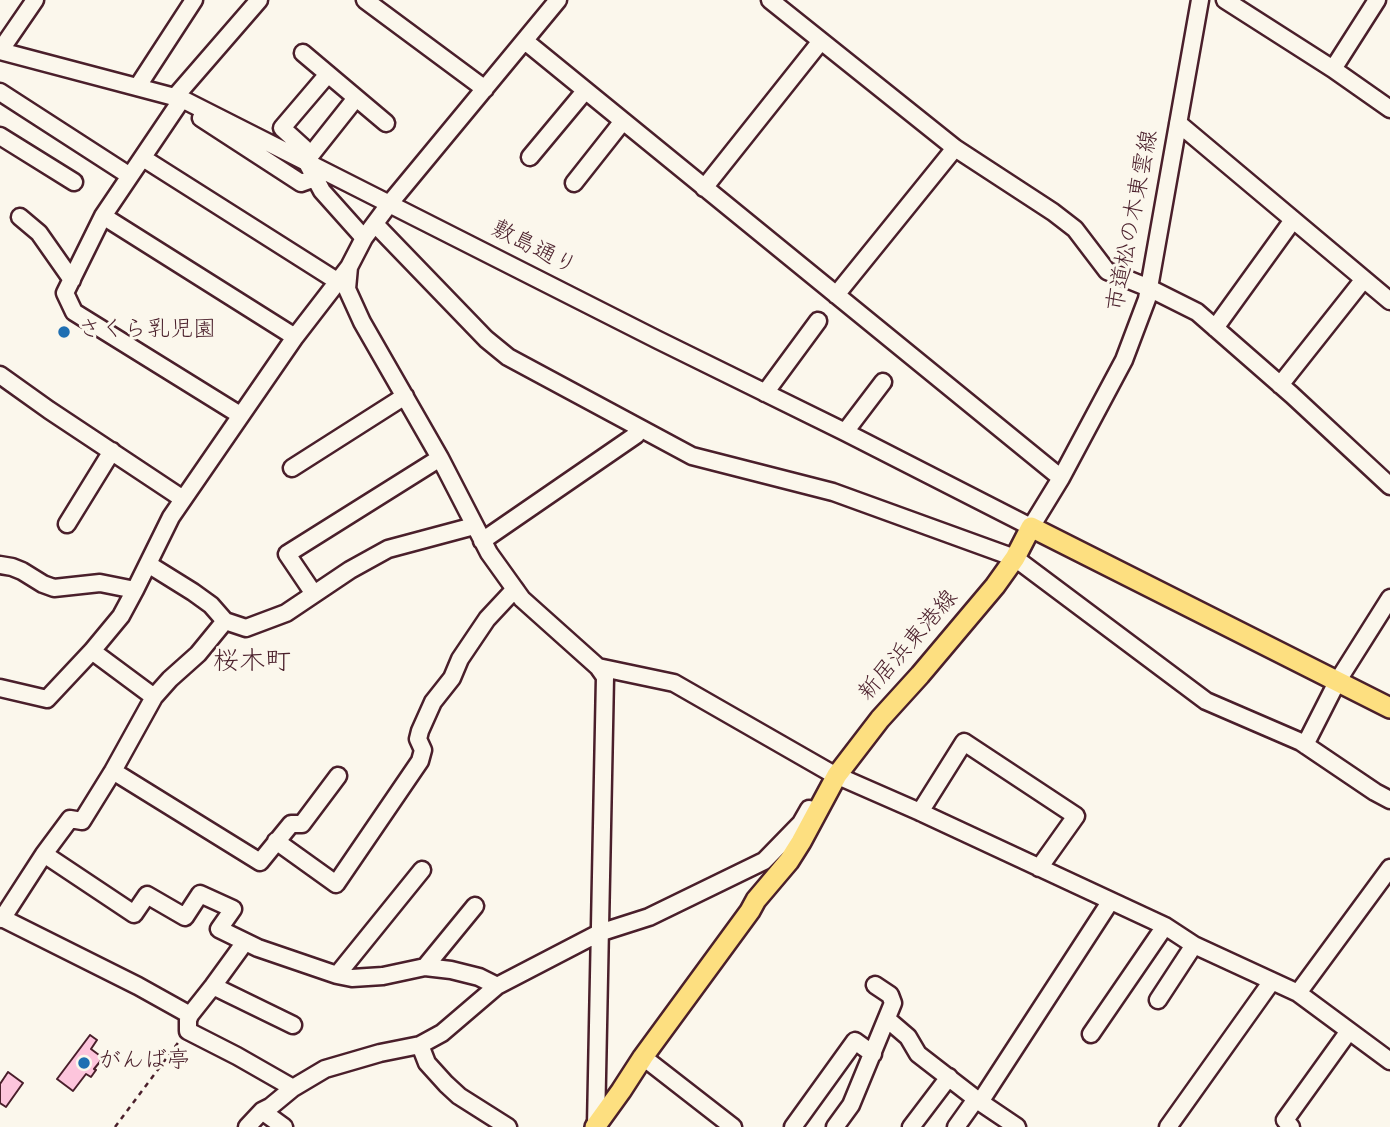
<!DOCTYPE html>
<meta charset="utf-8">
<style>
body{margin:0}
canvas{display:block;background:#fbf7ec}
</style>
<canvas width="1390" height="1127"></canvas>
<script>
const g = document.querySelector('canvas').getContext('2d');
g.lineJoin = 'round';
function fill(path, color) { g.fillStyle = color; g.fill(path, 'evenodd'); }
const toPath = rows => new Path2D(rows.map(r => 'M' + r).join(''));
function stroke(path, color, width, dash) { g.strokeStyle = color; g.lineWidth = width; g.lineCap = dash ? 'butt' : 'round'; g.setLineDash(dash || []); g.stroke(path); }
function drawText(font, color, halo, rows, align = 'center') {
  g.font = font + ' Kalam,"Klee One",sans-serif'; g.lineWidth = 6; g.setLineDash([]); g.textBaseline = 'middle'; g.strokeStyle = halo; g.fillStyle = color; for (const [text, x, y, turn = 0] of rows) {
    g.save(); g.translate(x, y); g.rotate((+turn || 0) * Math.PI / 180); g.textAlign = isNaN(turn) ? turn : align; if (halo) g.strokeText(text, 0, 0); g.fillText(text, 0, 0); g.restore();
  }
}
const building = toPath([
 [90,1035,97,1040,91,1049,103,1058,94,1069,96,1070,91,1077,86,1074,73,1091,57,1079,90,1035],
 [8,1072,23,1083,6,1107,0,1103,0,1084,8,1072]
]);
const path = toPath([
 [115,1127,180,1040]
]);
const minor = toPath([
 [365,0,485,89],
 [558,0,390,203,364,238,349,267,347,289,362,322,440,458,489,553,522,599,598,667,605,677,596,1126],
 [770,0,955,148,1053,212,1075,229,1107,271,1149,288,1197,312,1292,395,1390,486],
 [1225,0,1333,69,1390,109],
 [525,41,1061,478],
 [0,51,182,99,658,340,845,432,1031,527,1061,478,1124,360,1147,299,1200,0],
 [0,51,35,0],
 [303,53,386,123],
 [1333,69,1377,0],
 [328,74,282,128,304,148,306,161,322,191,364,238],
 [138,86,194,0],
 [0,92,130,176],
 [174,98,259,0],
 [182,99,103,216,65,293,74,312,240,415],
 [201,118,301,183,315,178],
 [1178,123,1390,301],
 [0,136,74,182],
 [530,157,585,91],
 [143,158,337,281],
 [306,161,356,98],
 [574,183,623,121],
 [704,188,821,41],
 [103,216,295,337],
 [20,217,39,233,72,280],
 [375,224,486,339,508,357,692,456,833,492,1015,558,1206,701,1301,742,1375,792,1390,800],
 [836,295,955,148],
 [1215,328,1293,220],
 [0,375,49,410,183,499],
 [1280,385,1364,279],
 [765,393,818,321],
 [845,432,883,382],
 [292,468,405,396],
 [67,524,112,451],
 [482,541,636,435,638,427],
 [148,564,193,592,211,605,225,621],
 [0,565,12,567,22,571,43,584,54,588,100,583,135,590],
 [314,594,287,554,440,458],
 [92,651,154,697],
 [598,667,674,683,831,773,920,812,1165,926,1194,945,1298,993,1390,1061],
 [0,688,47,699,92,651,121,616,135,590,171,517,295,337,349,267],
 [1305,745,1337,682,1390,598],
 [113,771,260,862,291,824,302,824,338,776],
 [920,812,964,742,1076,816,1039,868],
 [276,841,336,884,420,761,423,750,418,739,420,731,433,702,452,678,460,659,487,619,515,589],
 [44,854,134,914,147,895,185,917,200,894,233,909,219,929,258,948,337,975,352,978,383,976,425,967],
 [475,906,425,967,451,970,479,977,497,986,599,933,649,917,764,861,801,823,809,809],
 [0,917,138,986,190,1015,213,986,245,942],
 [2,919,44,854,70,819,82,821,113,771,154,697,170,679,198,654,225,621,246,628,286,613,350,570,388,549,474,526],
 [337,975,422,870],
 [213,986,293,1025],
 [497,986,442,1033,420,1045,427,1063,446,1084,459,1096,508,1127],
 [1298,993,1390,868],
 [1158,1000,1194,945],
 [190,1015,188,1020,188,1031,237,1056,293,1088],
 [887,1019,908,1037,918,1054,980,1102,1017,1127],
 [1091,1034,1165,926],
 [643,1057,733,1127],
 [980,1102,1110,902],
 [262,1111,284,1127],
 [247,1127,262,1111,270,1107,293,1088,325,1069,380,1053,420,1045],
 [793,1127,855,1041,873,1054],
 [835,1127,851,1105,893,1003,890,995,875,985],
 [911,1127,949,1077],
 [956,1127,976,1099],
 [1168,1127,1272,981],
 [1291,1127,1285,1120,1349,1031]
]);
const major = toPath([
 [595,1127,621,1091,643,1057,750,911,756,900,789,861,801,842,837,775,880,719,920,675,995,586,1015,558,1031,527,1390,708]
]);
const markers = [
 [64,332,7,"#1f6fb2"],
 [84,1063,7,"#1f6fb2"]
];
const streetNames = [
 ["市道松の木東雲線",1135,221,-79],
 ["敷島通り",533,250,27],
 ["新居浜東港線",910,647,-49]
];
const poiNames = [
 ["さくら乳児園",78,332],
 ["がんば亭",98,1063]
];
const quarterNames = [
 ["桜木町",252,665]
];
fill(building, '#fdc5dc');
stroke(building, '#4a1f2b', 2);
stroke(minor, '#4a1f2b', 21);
stroke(major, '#4a1f2b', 24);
stroke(path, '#4a1f2b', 2.5, [5, 5]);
stroke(minor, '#fbf7ec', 16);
stroke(major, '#fddf80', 19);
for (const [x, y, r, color] of markers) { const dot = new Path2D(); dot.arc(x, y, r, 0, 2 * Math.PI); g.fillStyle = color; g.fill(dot); stroke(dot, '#fbf7ec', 2.5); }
drawText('23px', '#4a1f2b', '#fbf7ec', streetNames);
drawText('23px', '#4a1f2b', '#fbf7ec', poiNames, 'left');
drawText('26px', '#4a1f2b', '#fbf7ec', quarterNames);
</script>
